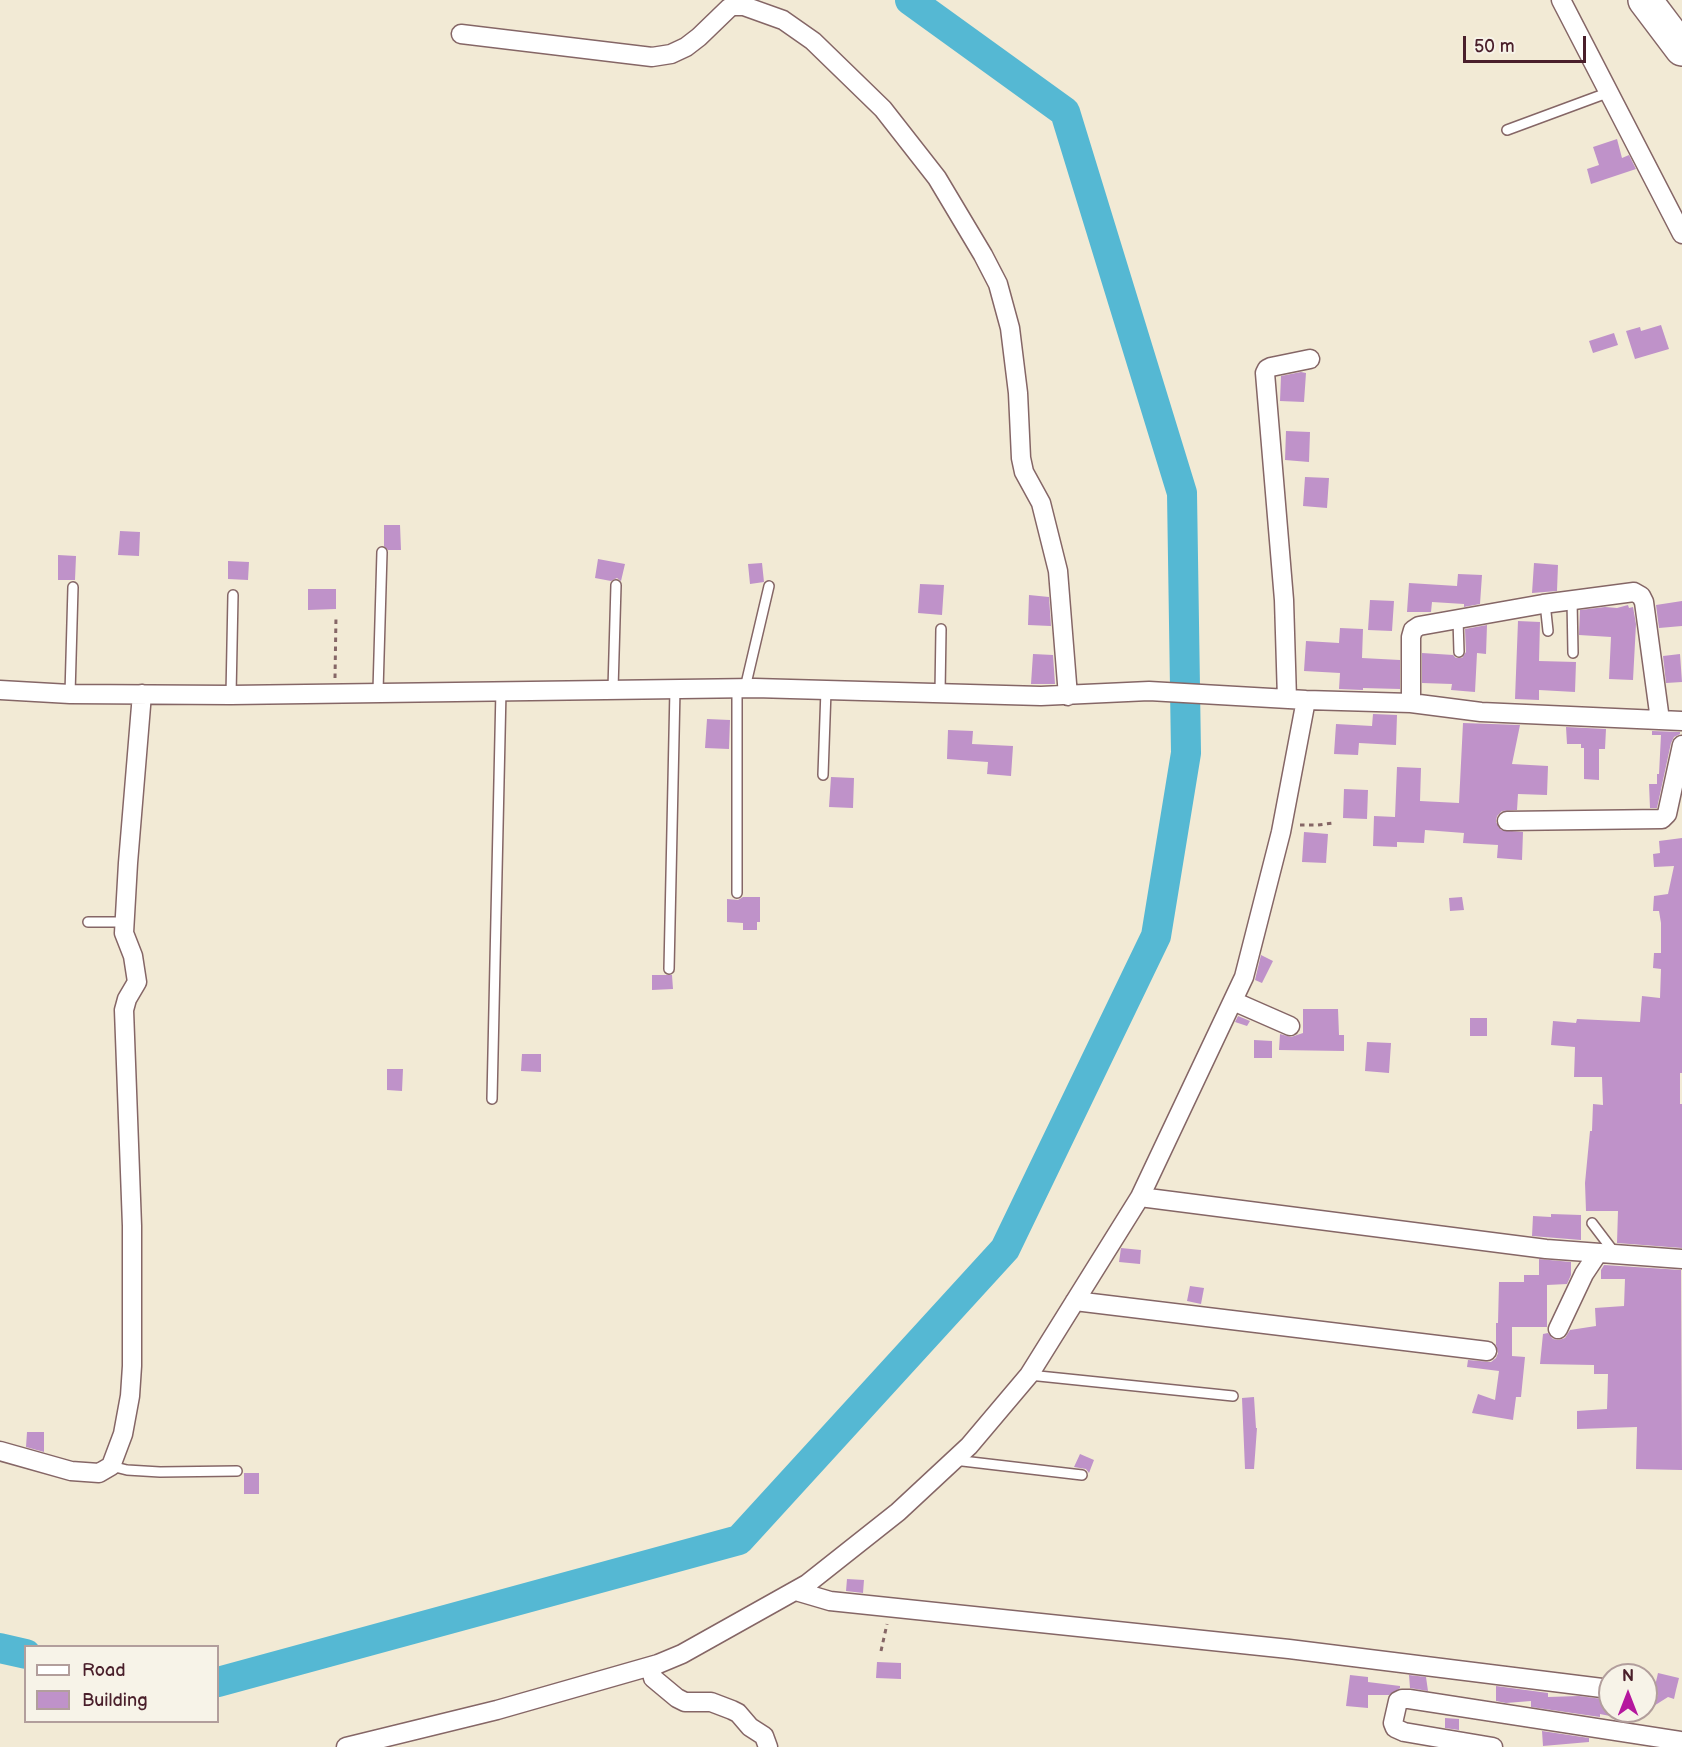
<!DOCTYPE html>
<style>
body{margin:0}
#map{position:relative;width:1682px;height:1747px;overflow:hidden;background:#f2ead5;font-family:"Balsamiq Sans",sans-serif}
canvas{display:block}
.legend{position:absolute;left:24px;top:1645px;width:195px;height:78px;box-sizing:border-box;background:#f7f3e8;border:2px solid #b29e9c;margin:0;padding:8px 10px;list-style:none;font-size:18px;color:#4a1f2b}
.legend li{display:flex;align-items:center;gap:12px;height:30px}
.legend b{width:30px;border:2px solid #b29e9c}
.north{position:absolute;left:1598px;top:1663px;width:60px;height:60px;box-sizing:border-box;background:#f7f3e8;border:2px solid #b29e9c;border-radius:50%;rotate:0deg;font-size:16px;font-weight:700;line-height:24px;text-align:center;color:#4a1f2b}
.north::after{content:'';display:block;margin:auto;width:21px;height:27px;background:#b5179e;clip-path:polygon(50% 0,100% 100%,50% 72%,0 100%)}
.scale{position:absolute;left:1463px;top:36px;width:123px;height:27px;box-sizing:border-box;border:3px solid #4a1f2b;border-top:0;padding-left:8px;font-size:18px;line-height:21px;white-space:nowrap;color:#4a1f2b;-webkit-text-stroke:4px #f7f3e8;paint-order:stroke}
</style>
<div id="map">
<canvas width="1682" height="1747"></canvas>
<ul class="legend">
<li><b style="height:8px;background:#fff"></b>Road</li>
<li><b style="height:16px;background:#bf92c9"></b>Building</li>
</ul>
<div class="north">N</div>
<div class="scale">50 m</div>
</div>
<script>
const g = document.querySelector('canvas').getContext('2d');
g.lineJoin = 'round';
const toPath = rows => new Path2D(rows.map(r => 'M' + r).join(''));
function stroke(path, color, width, dash) { g.strokeStyle = color; g.lineWidth = width; g.lineCap = dash ? 'butt' : 'round'; g.setLineDash(dash || []); g.stroke(path); }
function fill(path, color) { g.fillStyle = color; g.fill(path, 'evenodd'); }
const river = toPath([
 [0,1648,26,1654],
 [218,1682,739,1540,1005,1249,1156,936,1186,753,1182,493,1065,112,910,0]
]);
const building = toPath([
 [1617,139,1622,158,1629,155,1636,169,1591,184,1587,169,1599,165,1593,147],
 [1661,325,1669,349,1635,359,1626,331,1640,327,1641,331],
 [1614,333,1618,345,1593,353,1589,341],
 [1301,372,1306,373,1304,402,1280,401,1281,376],
 [1286,431,1310,432,1309,462,1285,460],
 [1305,477,1329,478,1327,508,1303,506],
 [384,525,400,525,401,550,388,550,384,546],
 [120,531,140,532,139,556,118,555],
 [58,555,76,556,75,580,58,580],
 [598,559,625,564,621,581,617,578,611,581,595,578],
 [228,561,249,562,248,580,228,579],
 [762,563,764,582,750,584,748,564],
 [1534,563,1558,565,1557,591,1532,593],
 [1458,574,1482,575,1480,604,1464,607,1464,604,1432,602,1431,612,1407,612,1409,583,1457,586],
 [920,584,944,585,942,615,918,613],
 [308,589,336,589,336,609,308,610],
 [1029,595,1049,597,1051,626,1028,625],
 [1370,600,1394,601,1392,631,1368,630],
 [1682,601,1682,626,1659,628,1656,605],
 [1628,605,1629,608,1633,607,1636,624,1633,680,1609,679,1611,637,1579,635,1580,610,1605,607,1617,608],
 [1518,621,1540,622,1539,661,1576,662,1575,692,1539,690,1539,700,1515,699],
 [1487,625,1486,654,1477,653,1475,692,1451,690,1452,684,1422,683,1422,653,1453,655,1456,658,1462,658,1466,652,1465,629],
 [1340,628,1363,629,1362,658,1400,660,1400,689,1363,688,1363,690,1339,689,1340,673,1304,671,1306,641,1339,643],
 [1033,654,1053,655,1055,684,1031,684],
 [1680,654,1682,682,1666,683,1663,656],
 [1373,714,1397,715,1396,745,1359,743,1358,755,1334,754,1336,724,1372,726],
 [707,719,730,720,729,749,705,748],
 [1463,723,1520,725,1512,764,1548,766,1547,795,1518,794,1517,810,1502,811,1497,816,1496,822,1501,830,1523,832,1522,860,1497,858,1498,845,1463,843,1464,833,1425,830,1424,843,1397,842,1397,847,1373,846,1374,816,1395,817,1397,767,1421,768,1420,801,1459,803],
 [1566,727,1606,729,1605,749,1599,749,1599,780,1584,779,1584,748,1581,748,1581,744,1567,744],
 [948,730,973,731,972,744,1013,746,1011,776,987,774,988,762,947,759],
 [1652,731,1680,732,1680,734,1674,737,1671,743,1657,808,1650,808,1649,784,1657,784,1657,774,1659,774,1661,735,1652,735],
 [831,777,854,778,853,808,829,807],
 [1344,789,1368,790,1367,819,1343,818],
 [1304,832,1328,834,1326,863,1302,862],
 [1682,838,1682,1073,1680,1073,1680,1104,1682,1104,1682,1248,1617,1243,1618,1211,1586,1211,1585,1183,1590,1131,1592,1131,1593,1104,1603,1105,1602,1077,1574,1077,1575,1047,1551,1045,1553,1021,1576,1023,1577,1019,1640,1022,1642,996,1660,998,1661,969,1653,968,1654,953,1661,953,1661,923,1659,911,1653,911,1654,896,1668,894,1674,866,1654,867,1653,854,1660,853,1659,841],
 [743,897,760,897,760,922,757,922,757,930,743,930,743,923,727,922,727,899,738,900],
 [1462,897,1464,910,1450,911,1449,898],
 [1261,955,1273,961,1262,983,1255,980],
 [652,975,672,975,673,989,652,990],
 [1303,1009,1338,1009,1339,1035,1344,1035,1344,1051,1279,1050,1280,1034,1291,1037,1303,1033],
 [1238,1016,1250,1021,1247,1026,1235,1022],
 [1470,1018,1487,1018,1487,1036,1470,1036],
 [1254,1040,1272,1041,1272,1058,1254,1058],
 [1367,1042,1391,1043,1389,1073,1365,1071],
 [522,1054,541,1054,541,1072,521,1071],
 [387,1069,403,1069,402,1091,387,1090],
 [1551,1214,1581,1215,1581,1240,1532,1236,1533,1216,1551,1217],
 [1121,1248,1141,1250,1140,1264,1119,1262],
 [1539,1259,1571,1262,1571,1275,1567,1284,1547,1285,1547,1327,1512,1327,1512,1356,1525,1357,1521,1397,1516,1397,1513,1420,1472,1413,1478,1394,1495,1400,1499,1371,1467,1367,1468,1360,1491,1362,1496,1358,1498,1353,1496,1345,1496,1323,1498,1323,1499,1282,1524,1282,1524,1275,1539,1275],
 [1604,1265,1681,1270,1682,1470,1636,1469,1637,1427,1577,1429,1577,1411,1607,1409,1608,1374,1594,1374,1594,1365,1540,1364,1543,1334,1548,1333,1553,1339,1559,1340,1565,1338,1570,1330,1596,1326,1595,1308,1624,1306,1625,1279,1601,1279,1601,1270],
 [1190,1286,1204,1288,1201,1304,1187,1301],
 [1254,1397,1256,1428,1257,1428,1254,1469,1245,1469,1242,1398],
 [27,1432,44,1432,44,1452,26,1447],
 [1080,1454,1094,1460,1089,1473,1086,1469,1074,1467],
 [244,1473,259,1473,259,1494,244,1494],
 [847,1579,864,1580,863,1593,846,1591],
 [877,1662,901,1663,901,1679,876,1678],
 [1658,1673,1679,1678,1676,1690,1674,1699,1668,1697,1649,1709,1658,1695,1655,1686],
 [1350,1675,1368,1677,1368,1682,1400,1686,1400,1688,1389,1695,1368,1695,1368,1708,1346,1706],
 [1409,1675,1426,1677,1428,1691,1410,1688],
 [1496,1686,1548,1693,1548,1697,1579,1696,1610,1700,1610,1716,1600,1714,1600,1717,1531,1707,1531,1701,1506,1703,1496,1701],
 [1445,1718,1459,1719,1459,1730,1445,1728],
 [1542,1731,1589,1738,1589,1742,1543,1746]
]);
const path = toPath([
 [335,678,336,616],
 [1300,825,1318,825,1333,823],
 [881,1651,887,1624]
]);
const service = toPath([
 [1507,130,1607,93],
 [1572,600,1573,653],
 [1545,603,1548,631],
 [1458,619,1459,652],
 [737,688,737,893],
 [745,688,769,586],
 [613,689,616,585],
 [378,691,382,552],
 [940,693,941,629],
 [70,694,73,587],
 [231,695,233,595],
 [823,775,826,690],
 [88,922,125,922],
 [669,969,675,689],
 [492,1099,501,690],
 [1592,1223,1614,1252],
 [1029,1375,1233,1396],
 [954,1460,1082,1475],
 [111,1466,127,1470,160,1472,237,1471]
]);
const minor = toPath([
 [1561,0,1682,234],
 [461,34,652,57,671,54,686,47,699,37,729,8,733,6,744,6,783,20,813,41,883,109,937,178,983,255,998,284,1010,328,1018,393,1021,458,1024,472,1041,503,1058,571,1068,696],
 [0,690,70,694,231,695,755,688,1041,696,1149,691,1306,700,1411,703,1481,712,1682,721],
 [1287,699,1284,600,1265,373,1267,369,1271,367,1310,359],
 [1411,703,1411,637,1413,630,1419,626,1543,604,1634,592,1641,596,1644,602,1660,720],
 [1507,821,1662,819,1667,814,1682,745],
 [1233,1001,1290,1026],
 [1140,1197,1546,1249,1682,1259],
 [1075,1301,1487,1351],
 [1558,1329,1584,1274,1598,1253],
 [0,1451,71,1471,99,1473,111,1466,123,1434,130,1396,132,1366,132,1226,124,1010,127,999,137,982,133,956,124,933,128,863,142,694],
 [796,1591,830,1601,1289,1649,1610,1689],
 [651,1666,653,1678,677,1698,685,1702,711,1702,732,1710,738,1713,750,1727,764,1736,768,1747],
 [1646,1694,1647,1694],
 [346,1747,497,1710,658,1664,682,1654,807,1584,898,1512,969,1446,1029,1375,1140,1197,1244,977,1281,832,1306,700],
 [1493,1747,1404,1732,1395,1728,1393,1723,1398,1701,1402,1699,1409,1699,1680,1741]
]);
const motorway = toPath([
 [1645,0,1682,49]
]);
stroke(river, '#55b8d3', 30);
fill(building, '#bf92c9');
stroke(service, '#856666', 12);
stroke(minor, '#856666', 21);
stroke(motorway, '#856666', 36);
stroke(path, '#856666', 3, [4.5, 4.5]);
stroke(service, '#fff', 9);
stroke(minor, '#fff', 18);
stroke(motorway, '#fff', 33);
</script>
